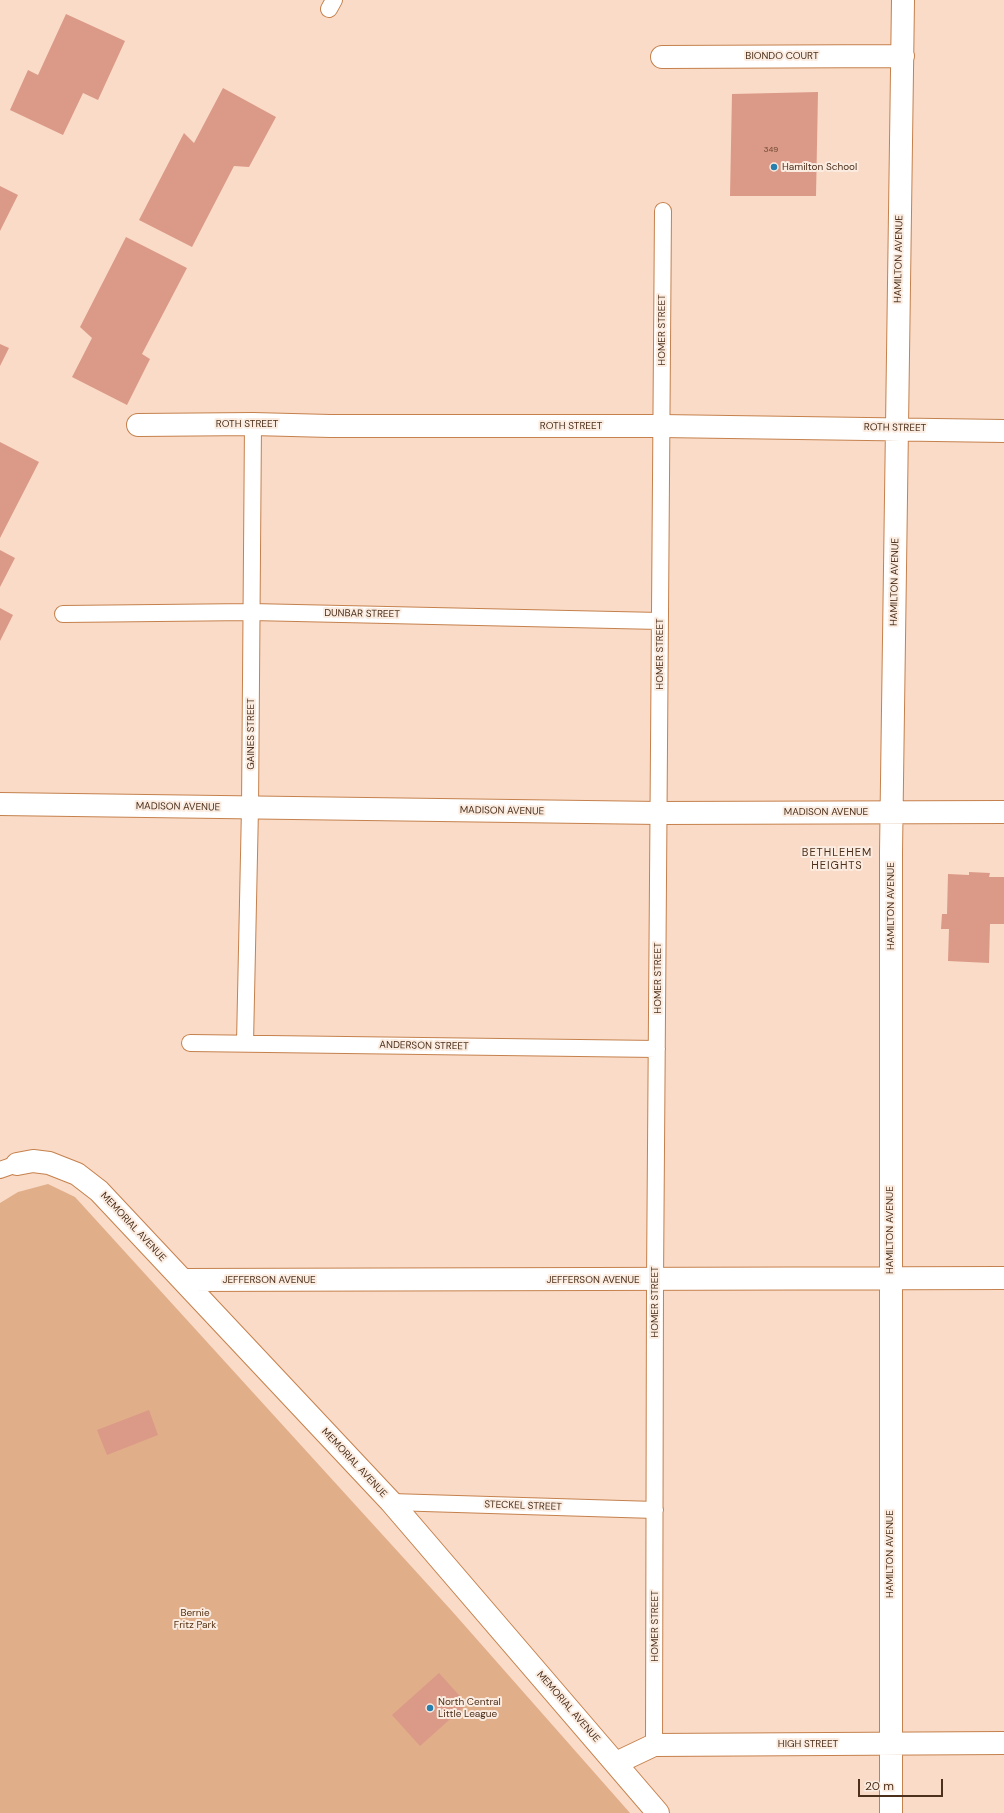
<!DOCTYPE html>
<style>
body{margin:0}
#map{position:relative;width:1004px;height:1813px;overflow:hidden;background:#f9dbc7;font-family:"DM Sans",sans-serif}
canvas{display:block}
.scale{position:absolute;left:858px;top:1779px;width:85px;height:18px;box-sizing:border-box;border:2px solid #4d301b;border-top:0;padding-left:5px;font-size:12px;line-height:14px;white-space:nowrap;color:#4d301b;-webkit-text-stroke:3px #fbece1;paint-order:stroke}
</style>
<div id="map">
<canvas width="1004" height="1813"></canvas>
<div class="scale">20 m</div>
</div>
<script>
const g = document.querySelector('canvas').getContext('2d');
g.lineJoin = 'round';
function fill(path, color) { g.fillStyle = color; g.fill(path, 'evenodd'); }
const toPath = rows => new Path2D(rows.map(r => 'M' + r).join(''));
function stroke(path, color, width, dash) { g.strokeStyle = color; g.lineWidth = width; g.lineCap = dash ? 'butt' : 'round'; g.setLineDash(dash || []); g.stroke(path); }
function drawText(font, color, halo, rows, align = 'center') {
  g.font = font + ' "DM Sans",sans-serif'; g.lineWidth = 4; g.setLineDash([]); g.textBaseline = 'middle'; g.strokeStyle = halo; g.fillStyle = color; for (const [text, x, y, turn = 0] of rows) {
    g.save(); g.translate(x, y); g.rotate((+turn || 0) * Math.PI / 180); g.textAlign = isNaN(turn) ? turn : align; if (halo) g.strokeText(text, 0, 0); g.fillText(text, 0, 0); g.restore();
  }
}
const green = toPath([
 [48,1184,75,1197,451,1610,630,1813,0,1813,0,1203,18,1192]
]);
const building = toPath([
 [66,14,125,41,98,100,83,93,63,135,10,110,28,70,38,75],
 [223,88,276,117,249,167,234,166,192,247,139,220,184,133,194,143],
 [818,92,816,196,730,196,732,94],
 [0,186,18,195,0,231],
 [126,237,187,268,142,354,150,359,127,405,72,377,92,338,80,327],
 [0,344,9,348,0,366],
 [0,442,39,462,0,538],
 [0,550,15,558,0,587],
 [0,608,13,615,0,641],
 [969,872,990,873,989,877,1004,877,1004,924,990,924,989,963,948,961,949,929,941,929,942,914,947,914,948,874,969,875],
 [149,1410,158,1435,107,1455,97,1430],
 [439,1673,467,1704,420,1746,392,1715]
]);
const service = toPath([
 [329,9,334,0],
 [63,614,251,612,660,621],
 [190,1043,657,1049],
 [245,1043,250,808,253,424],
 [0,1170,17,1164],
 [391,1502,655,1510],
 [654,1745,655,1280,663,211]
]);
const minor = toPath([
 [662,57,903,56],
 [138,425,253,424,330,426,661,426,1004,431],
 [0,804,659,813,1004,812],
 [17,1164,33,1161,49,1163,77,1174,99,1191,391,1502,658,1813],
 [183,1280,1004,1278],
 [616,1763,654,1745,1004,1743],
 [891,1813,891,852,903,0]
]);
const markers = [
 [774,167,4,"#277fae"],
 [430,1708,4,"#277fae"]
];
const numberNames = [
 ["349",771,150]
];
const streetNames = [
 ["BIONDO COURT",782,56],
 ["HAMILTON AVENUE",899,259,-89],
 ["HOMER STREET",662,330,-90],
 ["ROTH STREET",247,424],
 ["ROTH STREET",571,426],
 ["ROTH STREET",895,428,1],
 ["HAMILTON AVENUE",895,582,-89],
 ["DUNBAR STREET",362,614,1],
 ["HOMER STREET",660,654,-90],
 ["GAINES STREET",251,734,-90],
 ["MADISON AVENUE",178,807,1],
 ["MADISON AVENUE",502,811,1],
 ["MADISON AVENUE",826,812],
 ["HAMILTON AVENUE",891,906,-90],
 ["HOMER STREET",658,978,-90],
 ["ANDERSON STREET",424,1046,1],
 ["MEMORIAL AVENUE",133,1227,47],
 ["HAMILTON AVENUE",890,1230,-90],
 ["JEFFERSON AVENUE",269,1280],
 ["JEFFERSON AVENUE",593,1280],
 ["HOMER STREET",655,1302,-90],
 ["MEMORIAL AVENUE",354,1463,47],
 ["STECKEL STREET",523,1506,2],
 ["HAMILTON AVENUE",890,1554,-90],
 ["HOMER STREET",655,1626,-90],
 ["MEMORIAL AVENUE",568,1707,49],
 ["HIGH STREET",808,1744]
];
const poiNames = [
 ["Hamilton School",782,167],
 ["North Central",438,1702],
 ["Little League",438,1714]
];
const parkNames = [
 ["Bernie",195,1613],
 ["Fritz Park",195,1625]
];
const neighbourhoodNames = [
 ["BETHLEHEM",837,853],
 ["HEIGHTS",837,866]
];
fill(green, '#e1ae8a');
fill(building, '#db9a87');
stroke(service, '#c5814d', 18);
stroke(minor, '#c5814d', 24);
stroke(service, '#fff', 16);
stroke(minor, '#fff', 22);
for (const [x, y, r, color] of markers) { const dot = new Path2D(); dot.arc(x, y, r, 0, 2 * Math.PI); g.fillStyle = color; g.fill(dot); stroke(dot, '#fbece1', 1.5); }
drawText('8px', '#704a36', null, numberNames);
drawText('10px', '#4d301b', '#fbece1', streetNames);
drawText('10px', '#4d301b', '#fbece1', poiNames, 'left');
drawText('10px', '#553113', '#fbece1', parkNames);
g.letterSpacing = '1px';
drawText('11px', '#4d301b', '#fbece1', neighbourhoodNames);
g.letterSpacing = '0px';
</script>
